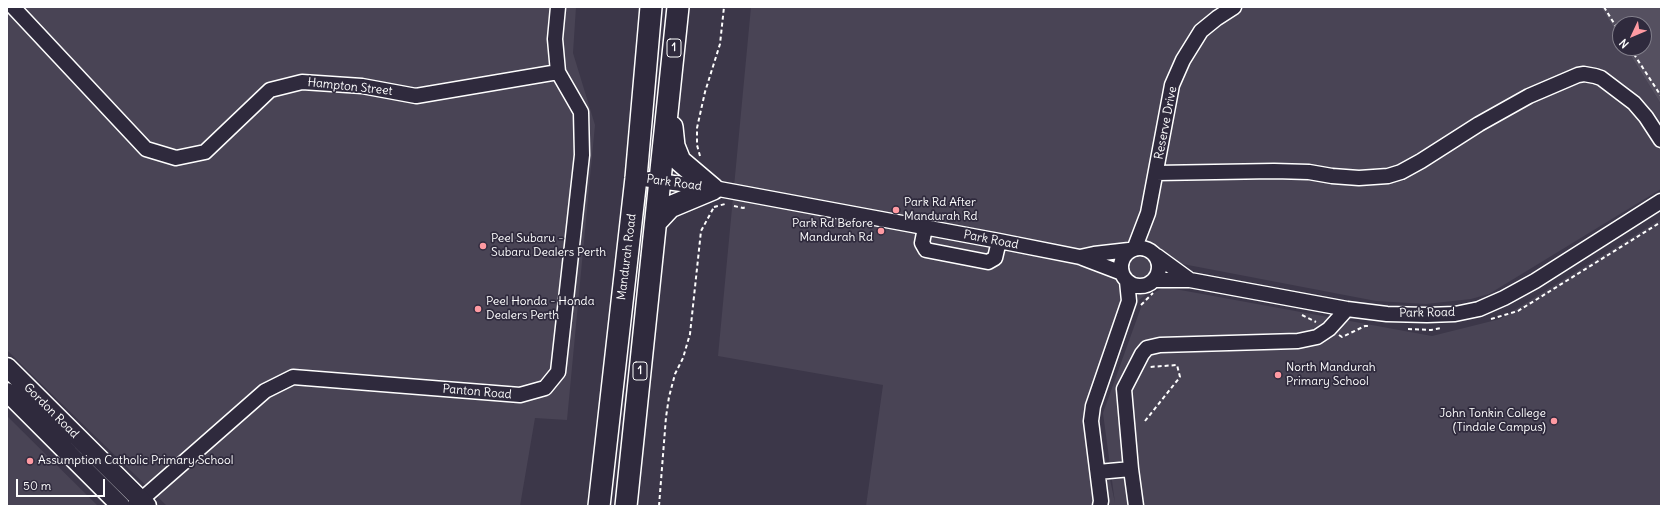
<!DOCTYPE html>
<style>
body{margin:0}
#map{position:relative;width:1668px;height:513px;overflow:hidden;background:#3c3749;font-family:Delius,sans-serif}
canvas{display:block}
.frame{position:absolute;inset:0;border:8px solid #fff;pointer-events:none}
.north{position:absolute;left:1612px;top:16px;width:40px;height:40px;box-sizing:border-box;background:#2f2a3d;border:1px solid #827f8b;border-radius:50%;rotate:226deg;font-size:11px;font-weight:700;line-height:16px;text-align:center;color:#fff}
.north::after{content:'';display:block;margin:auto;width:14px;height:18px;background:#ff9aa2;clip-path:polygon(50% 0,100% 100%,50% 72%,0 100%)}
.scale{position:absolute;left:16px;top:479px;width:89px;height:18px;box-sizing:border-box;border:2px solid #fff;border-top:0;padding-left:5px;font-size:12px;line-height:14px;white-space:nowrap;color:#fff;-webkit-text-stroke:3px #2f2a3d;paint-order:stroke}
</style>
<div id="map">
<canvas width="1668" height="513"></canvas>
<div class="frame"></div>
<div class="north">N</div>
<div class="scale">50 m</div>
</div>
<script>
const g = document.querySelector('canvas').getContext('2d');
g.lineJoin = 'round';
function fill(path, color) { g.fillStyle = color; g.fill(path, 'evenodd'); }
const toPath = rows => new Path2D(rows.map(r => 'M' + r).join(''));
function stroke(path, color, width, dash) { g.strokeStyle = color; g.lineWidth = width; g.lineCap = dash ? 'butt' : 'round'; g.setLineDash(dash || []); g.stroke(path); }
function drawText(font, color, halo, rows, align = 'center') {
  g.font = font + ' Delius,sans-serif'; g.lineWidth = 3.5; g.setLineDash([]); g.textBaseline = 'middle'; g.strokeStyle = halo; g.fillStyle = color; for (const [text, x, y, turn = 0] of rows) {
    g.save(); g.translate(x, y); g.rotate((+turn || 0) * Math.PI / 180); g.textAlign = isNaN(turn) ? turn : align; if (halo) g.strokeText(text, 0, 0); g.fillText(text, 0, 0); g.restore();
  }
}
const built = toPath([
 [7,7,576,7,573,53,595,125,567,420,535,418,520,506,167,506,23,366,7,350],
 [751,7,1601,7,1620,38,1620,48,1626,48,1661,104,1661,189,1489,294,1471,299,1426,304,1376,301,1167,261,1162,282,1139,300,1097,418,1115,503,1103,413,1144,299,1164,287,1432,336,1500,319,1661,219,1661,506,866,506,883,385,718,356],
 [7,416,98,506,7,506]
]);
const green = toPath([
 [1601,7,1661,7,1661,104,1626,48,1644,48,1644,24,1620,24,1620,38]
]);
const path = toPath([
 [1604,7,1620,33],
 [1630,48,1661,96],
 [700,156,697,145,697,128,705,92,720,44,724,7],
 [734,206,743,208,747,207],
 [714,207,725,204],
 [1141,305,1153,293],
 [1302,315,1316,322],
 [1491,319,1518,311,1661,222],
 [1408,329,1431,330,1441,328],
 [1339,335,1342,337,1365,326,1370,326],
 [1145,421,1180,377,1177,365,1149,367],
 [659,506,666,417,669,397,675,374,683,358,690,334,701,231,714,207]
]);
const minor = toPath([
 [13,7,146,149,176,158,205,152,270,90,302,82,362,86,416,96,558,72],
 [1156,173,1274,171,1309,172,1332,176,1359,178,1388,176,1401,172,1421,161,1479,124,1529,96,1578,75,1584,74,1595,76,1601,78,1634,103,1646,117,1661,140],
 [636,178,719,189,999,241,1080,257,1122,273],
 [925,228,922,243,926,250,988,262,995,258,999,241],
 [1135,247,1148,213,1172,85,1183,60,1201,31,1217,18,1234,7],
 '1121 267a19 19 0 1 1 38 0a19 19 0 1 1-38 0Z',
 [1157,256,1190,280],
 [1080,257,1094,254,1129,250],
 [1154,280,1190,280,1347,309,1387,314,1427,315,1455,314,1479,309,1504,298,1535,281,1661,201],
 [1131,469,1136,506],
 [1098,472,1131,469,1124,389,1142,354,1147,348,1160,345,1298,341,1317,337,1329,329,1347,309],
 [134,506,265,391,293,377,520,395,545,388,558,372,582,155,581,112,558,72,555,39,558,7],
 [1100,506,1101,501,1091,421,1093,406,1129,301,1127,281]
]);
const major = toPath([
 [7,367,147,506],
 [7,392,121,506]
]);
const highway = toPath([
 [656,222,670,207,713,189,680,161,674,146,672,127],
 [599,506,636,178,651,7],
 [626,506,678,7]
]);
const markers = [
 [896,210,4,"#ff9aa2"],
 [881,231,4,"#ff9aa2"],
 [483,246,4,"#ff9aa2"],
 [478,309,4,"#ff9aa2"],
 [1278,375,4,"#ff9aa2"],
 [1554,421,4,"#ff9aa2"],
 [30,461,4,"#ff9aa2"]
];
const shields = [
 [674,48,14],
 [640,371,14]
];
const shieldNames = [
 ["1",674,48],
 ["1",640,371]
];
const streetNames = [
 ["Hampton Street",350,87,6],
 ["Reserve Drive",1166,123,-79],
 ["Park Road",674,183,8],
 ["Park Road",991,240,11],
 ["Mandurah Road",627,257,-83],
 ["Park Road",1427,313,-1],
 ["Panton Road",477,392,5],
 ["Gordon Road",51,411,45]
];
const poiNames = [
 ["Park Rd After",904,203],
 ["Mandurah Rd",904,217],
 ["Park Rd Before",873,224,"right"],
 ["Mandurah Rd",873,238,"right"],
 ["Peel Subaru -",491,239],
 ["Subaru Dealers Perth",491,253],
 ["Peel Honda - Honda",486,302],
 ["Dealers Perth",486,316],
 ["North Mandurah",1286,368],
 ["Primary School",1286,382],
 ["John Tonkin College",1546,414,"right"],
 ["(Tindale Campus)",1546,428,"right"],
 ["Assumption Catholic Primary School",38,461]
];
fill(built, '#494455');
fill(green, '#555060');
stroke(minor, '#fff', 17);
stroke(major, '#fff', 21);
stroke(highway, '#fff', 24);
stroke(path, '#fff', 2, [4, 3]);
stroke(minor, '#2f2a3d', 14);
stroke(major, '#2f2a3d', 18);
stroke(highway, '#2f2a3d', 21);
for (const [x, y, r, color] of markers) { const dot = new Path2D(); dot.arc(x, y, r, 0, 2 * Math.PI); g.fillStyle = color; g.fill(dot); stroke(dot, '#2f2a3d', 1.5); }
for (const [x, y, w] of shields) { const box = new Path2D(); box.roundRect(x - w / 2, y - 9, w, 18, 3); g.fillStyle = '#2f2a3d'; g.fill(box); stroke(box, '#fff', 1); }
drawText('bold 11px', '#fff', null, shieldNames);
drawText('12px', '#fff', '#2f2a3d', streetNames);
drawText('12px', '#fff', '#2f2a3d', poiNames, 'left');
</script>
